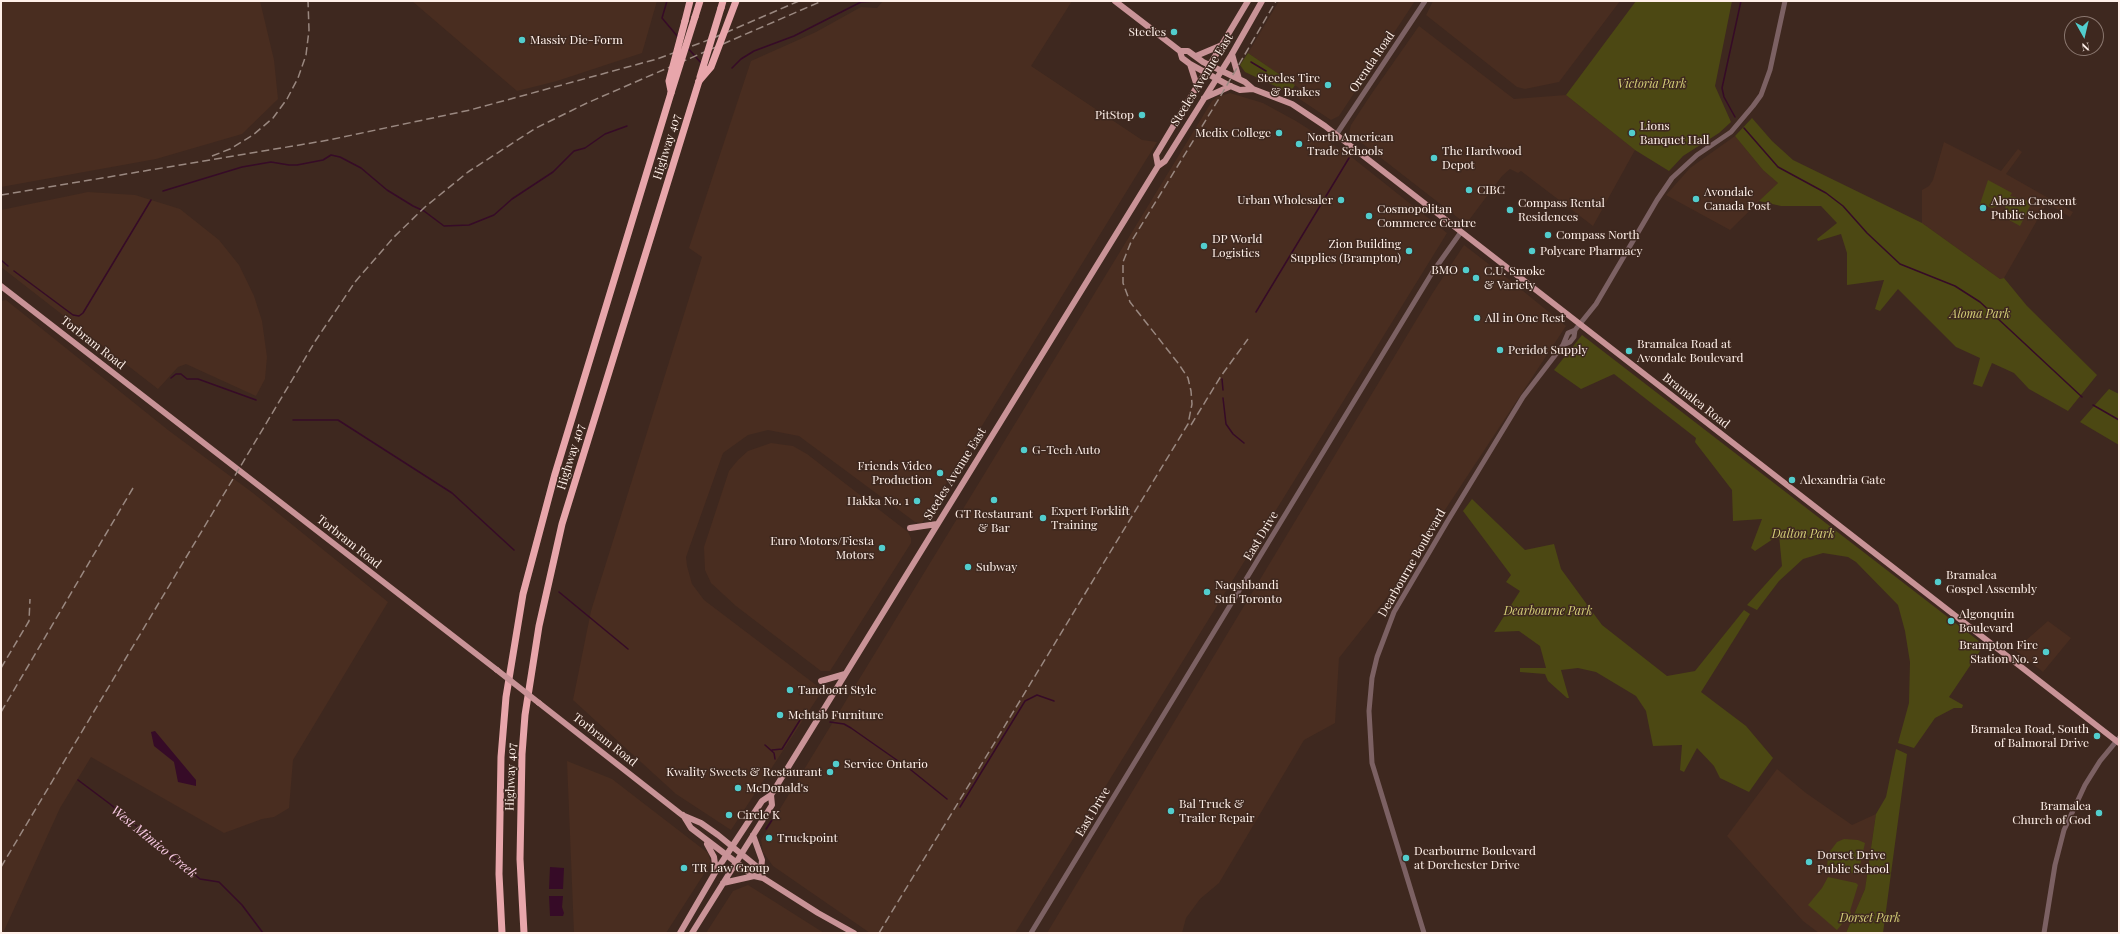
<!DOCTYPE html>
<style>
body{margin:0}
#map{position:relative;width:2120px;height:934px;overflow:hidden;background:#3e281f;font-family:"Playfair Display",serif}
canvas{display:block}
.frame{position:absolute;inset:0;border:2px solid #fff0e9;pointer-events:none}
.north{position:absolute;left:2064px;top:16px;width:40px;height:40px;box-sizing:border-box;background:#3e281f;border:1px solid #8b7870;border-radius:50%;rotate:172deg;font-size:11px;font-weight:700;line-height:16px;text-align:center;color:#fff0e9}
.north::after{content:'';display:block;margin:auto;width:14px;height:18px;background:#52cdcd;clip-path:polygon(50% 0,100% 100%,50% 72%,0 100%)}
</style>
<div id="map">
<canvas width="2120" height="934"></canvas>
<div class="frame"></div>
<div class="north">N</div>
</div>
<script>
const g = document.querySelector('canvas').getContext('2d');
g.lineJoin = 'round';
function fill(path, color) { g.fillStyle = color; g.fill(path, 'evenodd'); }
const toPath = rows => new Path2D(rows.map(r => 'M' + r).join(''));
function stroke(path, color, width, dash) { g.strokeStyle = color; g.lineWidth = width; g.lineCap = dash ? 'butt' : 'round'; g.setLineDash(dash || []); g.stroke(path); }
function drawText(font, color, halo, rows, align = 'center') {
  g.font = font + ' "Playfair Display",serif'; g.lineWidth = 3; g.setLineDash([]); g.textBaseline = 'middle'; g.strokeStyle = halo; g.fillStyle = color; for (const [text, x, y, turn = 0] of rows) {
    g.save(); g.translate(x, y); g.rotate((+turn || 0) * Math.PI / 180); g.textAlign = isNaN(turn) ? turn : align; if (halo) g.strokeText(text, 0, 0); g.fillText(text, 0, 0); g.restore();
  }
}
const built = toPath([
 [1,1,260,1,274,60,278,99,242,134,156,159,1,187],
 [412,1,657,1,642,53,557,81,517,91],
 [883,1,1072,1,1031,66,1142,140,1157,142,922,523,915,522,799,436,768,430,748,435,723,453,686,557,687,566,692,584,704,600,816,685,820,694,731,830,676,794,573,700,591,611,702,257,689,248,751,61,816,32,861,7,877,8],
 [1279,1,1415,1,1339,116,1331,120,1295,96,1299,88,1248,53],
 [1433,1,1620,1,1559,82,1525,89,1517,87,1426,15],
 [1419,26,1514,99,1566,95,1635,150,1593,226,1521,171,1518,173,1510,169,1502,176,1466,224,1349,133,1351,125,1370,96],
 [1230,93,1263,103,1296,121,1349,155,1447,233,1015,933,870,933,773,866,763,852,761,840,1212,101,1217,97],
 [1735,136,1763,170,1778,183,1730,230,1666,195,1690,168],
 [1944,142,2001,171,2018,149,2022,152,2006,174,2073,212,2070,217,2047,203,2004,278,2000,279,1922,223,1922,190,1929,186,1933,180],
 [88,192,135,195,180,209,219,240,239,265,254,296,262,321,267,357,265,379,256,396,186,364,178,367,158,389,1,267,1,210],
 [1464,245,1512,282,1566,326,1391,592,1339,658,1335,723,1304,740,1219,883,1200,899,1186,918,1182,933,1047,933,1432,294],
 [6,300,168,430,253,493,388,602,293,760,289,808,274,817,262,819,224,833,91,757,60,808,3,933,1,933,1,301],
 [771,443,793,446,807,454,908,532,911,538,911,543,830,671,821,671,736,606,711,583,705,570,704,547,729,471,738,460,748,451],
 [2048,621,2071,638,2043,672,2015,650],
 [567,761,612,779,708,853,711,863,666,933,574,933],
 [1777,769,1806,793,1852,825,1876,814,1865,889,1846,933,1819,933,1803,921,1727,836],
 [748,885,824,933,706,933,733,891]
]);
const green = toPath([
 [1636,1,1732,1,1715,86,1731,122,1719,133,1683,156,1669,171,1635,150,1566,95],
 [1248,53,1295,85,1290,93,1245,72,1240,65],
 [1752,118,1772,141,1793,160,1922,223,2000,279,2004,278,2027,306,2097,375,2068,411,2029,389,2014,373,1992,363,1982,387,1973,384,1980,358,1956,347,1898,289,1880,311,1875,309,1884,280,1847,285,1847,253,1841,234,1818,241,1817,239,1837,223,1821,206,1781,206,1759,201,1778,183,1763,170,1735,136],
 [1988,180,2012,193,2010,196,2032,202,2020,226,2009,220,2006,214,2005,204,1992,208,1980,204],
 [1582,335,1984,645,1949,697,1963,705,1962,708,1954,708,1935,718,1914,748,1898,743,1909,703,1910,662,1905,631,1898,605,1856,562,1848,557,1823,553,1803,559,1779,581,1757,610,1747,605,1782,566,1779,535,1755,551,1751,548,1762,519,1733,521,1732,490,1695,442,1696,438,1614,374,1581,389,1554,370],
 [2109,389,2119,394,2119,445,2080,422],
 [1472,499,1525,550,1554,544,1561,569,1602,625,1667,676,1695,671,1744,610,1750,614,1701,692,1746,726,1773,758,1749,792,1720,778,1714,766,1697,748,1684,772,1680,770,1682,745,1653,746,1646,711,1636,696,1596,672,1578,668,1561,670,1569,698,1567,698,1548,681,1545,674,1520,672,1520,668,1546,668,1540,646,1519,631,1494,632,1520,591,1506,582,1511,575,1463,511],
 [1896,749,1907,754,1883,933,1846,933,1865,889,1876,814,1886,797],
 [1844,839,1858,840,1865,843,1858,874,1827,868,1828,854,1837,842],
 [1828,877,1856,883,1858,885,1850,911,1851,913,1837,930,1808,905,1822,888]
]);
const water = toPath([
 [155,731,196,780,196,786,178,782,174,762,154,746,151,732],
 [550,867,564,868,563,889,549,889],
 [549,896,563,896,562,907,564,913,563,916,550,916]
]);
const stream = toPath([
 [667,1,662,18,678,37],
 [687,47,702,64],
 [1251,62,1266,71],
 [732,68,741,59,754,51,794,36,861,2,876,1],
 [1735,117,1724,97,1722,88,1741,1],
 [1744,128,1778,167,1826,193,1843,206,1867,233,1900,264,1955,286,1980,302,2082,397],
 [163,191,242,167,271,162,289,165,297,165,323,160,331,155,340,157,361,168,387,190,413,206,424,211,444,226,469,225,494,215,512,199,553,172,574,151,585,148,605,134,627,126],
 [1,260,8,266],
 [14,271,73,315,79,316,83,313,151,200],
 [1256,312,1349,158],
 [171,378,176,374,181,374,187,379,198,379,256,400],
 [1222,379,1223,390],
 [1223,398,1226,424,1233,434,1244,443],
 [2093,405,2119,420],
 [293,420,338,420,452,493,514,550],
 [559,592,628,649],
 [830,722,844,724,851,728,911,770,947,799],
 [765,745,774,753,775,759],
 [772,750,782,749,805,712,807,711],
 [78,780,110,804,200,879,219,882,242,905,263,933],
 [960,807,1025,701,1037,695,1054,701],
 [766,829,772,820]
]);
const minor = toPath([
 [1336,135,1425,1],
 [1563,345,1568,333,1575,330,1596,304,1657,200,1672,178,1697,155,1731,132,1753,106,1761,95,1770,70,1785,1],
 [1031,933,1432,273,1461,232],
 [1424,933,1372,763,1369,711,1372,678,1377,657,1394,612,1447,522,1523,397,1563,345,1570,342,1574,337,1575,330],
 [2044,933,2055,865,2064,830,2085,785,2100,761,2119,738]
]);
const major = toPath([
 [1115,1,1180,51,1188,51,1203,62,1245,82,1253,89,1292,104,1325,126,2119,743],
 [1180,51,1182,58,1190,64,1228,85,1240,90,1253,89],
 [1232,54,1239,79],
 [1196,56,1222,45],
 [1190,64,1197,86],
 [1204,98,1231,86],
 [1158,166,1156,155,1248,1],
 [1,286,497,670],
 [910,528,937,524],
 [821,681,845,674],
 [539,703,682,815,701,823,718,835,761,870,763,878],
 [683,815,691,828,754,876,763,878,818,913,854,933],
 [753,835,762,860,761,870],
 [707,844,714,857,716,871],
 [723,883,754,876],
 [680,933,716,871,762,801,771,795,1158,166,1165,161,1232,54,1262,1],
 [692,933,772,805,771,795]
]);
const highway = toPath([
 [721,8,723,1],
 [695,17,700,1],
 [685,21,690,1],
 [502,933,499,874,501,757,506,697,523,594,555,474,671,93],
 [524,933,520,859,522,754,525,715,539,626,562,524,699,81]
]);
const rail = toPath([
 [212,156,230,149,253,135,273,118,287,99,298,78,306,55,309,30,308,1],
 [1,195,329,140,470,110,657,59,711,39,799,1],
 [1191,425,1221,376,1248,339],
 [1,668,29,621,30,599],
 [1,712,133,488],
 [1,867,316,340,355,282,394,237,425,207,468,172,536,128,587,103,822,1],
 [879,933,1188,424,1192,404,1191,391,1188,378,1178,363,1130,302,1123,283,1123,262,1131,242,1220,97,1276,1]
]);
const majorBridge = toPath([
 [497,670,539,703]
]);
const highwayBridge = toPath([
 [700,77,721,8],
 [699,81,711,67,736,1],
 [671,91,669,81,685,21],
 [671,93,695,17]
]);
const markers = [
 [1174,32,4,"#52cdcd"],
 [522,40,4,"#52cdcd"],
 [1328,85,4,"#52cdcd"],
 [1142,115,4,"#52cdcd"],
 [1279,133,4,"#52cdcd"],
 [1632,133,4,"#52cdcd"],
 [1299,144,4,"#52cdcd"],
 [1434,158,4,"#52cdcd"],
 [1469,190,4,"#52cdcd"],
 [1696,199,4,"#52cdcd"],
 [1341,200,4,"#52cdcd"],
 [1983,208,4,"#52cdcd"],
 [1510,210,4,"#52cdcd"],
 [1369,216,4,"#52cdcd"],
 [1548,235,4,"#52cdcd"],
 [1204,246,4,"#52cdcd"],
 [1409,251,4,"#52cdcd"],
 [1532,251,4,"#52cdcd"],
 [1466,270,4,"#52cdcd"],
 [1476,278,4,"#52cdcd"],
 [1477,318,4,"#52cdcd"],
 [1500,350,4,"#52cdcd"],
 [1629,351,4,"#52cdcd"],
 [1024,450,4,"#52cdcd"],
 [940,473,4,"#52cdcd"],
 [1792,480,4,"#52cdcd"],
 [994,500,4,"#52cdcd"],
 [917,501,4,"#52cdcd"],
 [1043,518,4,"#52cdcd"],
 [882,548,4,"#52cdcd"],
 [968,567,4,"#52cdcd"],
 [1938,582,4,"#52cdcd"],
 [1207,592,4,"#52cdcd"],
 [1951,621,4,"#52cdcd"],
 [2046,652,4,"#52cdcd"],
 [790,690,4,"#52cdcd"],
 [780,715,4,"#52cdcd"],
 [2097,736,4,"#52cdcd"],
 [836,764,4,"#52cdcd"],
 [830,772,4,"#52cdcd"],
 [738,788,4,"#52cdcd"],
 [1171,811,4,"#52cdcd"],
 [2099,813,4,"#52cdcd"],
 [729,815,4,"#52cdcd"],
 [769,838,4,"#52cdcd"],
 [1406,858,4,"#52cdcd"],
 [1809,862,4,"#52cdcd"],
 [684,868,4,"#52cdcd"]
];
const poiNames = [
 ["Steeles",1166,32,"right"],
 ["Massiv Die-Form",530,40],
 ["Steeles Tire",1320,78,"right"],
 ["& Brakes",1320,92,"right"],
 ["PitStop",1134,115,"right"],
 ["Lions",1640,126],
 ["Banquet Hall",1640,140],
 ["Medix College",1271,133,"right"],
 ["North American",1307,137],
 ["Trade Schools",1307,151],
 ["The Hardwood",1442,151],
 ["Depot",1442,165],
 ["CIBC",1477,190],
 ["Avondale",1704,192],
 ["Canada Post",1704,206],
 ["Urban Wholesaler",1333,200,"right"],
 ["Aloma Crescent",1991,201],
 ["Public School",1991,215],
 ["Compass Rental",1518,203],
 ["Residences",1518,217],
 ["Cosmopolitan",1377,209],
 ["Commerce Centre",1377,223],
 ["Compass North",1556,235],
 ["DP World",1212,239],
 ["Logistics",1212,253],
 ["Zion Building",1401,244,"right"],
 ["Supplies (Brampton)",1401,258,"right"],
 ["Polycare Pharmacy",1540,251],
 ["BMO",1458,270,"right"],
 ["C.U. Smoke",1484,271],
 ["& Variety",1484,285],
 ["All in One Rest",1485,318],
 ["Bramalea Road at",1637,344],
 ["Avondale Boulevard",1637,358],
 ["Peridot Supply",1508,350],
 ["G-Tech Auto",1032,450],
 ["Friends Video",932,466,"right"],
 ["Production",932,480,"right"],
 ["Alexandria Gate",1800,480],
 ["Hakka No. 1",909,501,"right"],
 ["Expert Forklift",1051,511],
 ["Training",1051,525],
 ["GT Restaurant",994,514,"center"],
 ["& Bar",994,528,"center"],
 ["Euro Motors/Fiesta",874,541,"right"],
 ["Motors",874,555,"right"],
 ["Subway",976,567],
 ["Bramalea",1946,575],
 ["Gospel Assembly",1946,589],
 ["Naqshbandi",1215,585],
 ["Sufi Toronto",1215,599],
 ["Algonquin",1959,614],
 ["Boulevard",1959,628],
 ["Brampton Fire",2038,645,"right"],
 ["Station No. 2",2038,659,"right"],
 ["Tandoori Style",798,690],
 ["Mehtab Furniture",788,715],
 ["Bramalea Road, South",2089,729,"right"],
 ["of Balmoral Drive",2089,743,"right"],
 ["Service Ontario",844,764],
 ["Kwality Sweets & Restaurant",822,772,"right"],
 ["McDonald's",746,788],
 ["Bal Truck &",1179,804],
 ["Trailer Repair",1179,818],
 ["Bramalea",2091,806,"right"],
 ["Church of God",2091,820,"right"],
 ["Circle K",737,815],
 ["Truckpoint",777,838],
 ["Dearbourne Boulevard",1414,851],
 ["at Dorchester Drive",1414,865],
 ["Dorset Drive",1817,855],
 ["Public School",1817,869],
 ["TR Law Group",692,868]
];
const streetNames = [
 ["Orenda Road",1372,62,-56],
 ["Steeles Avenue East",1202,80,-58],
 ["Highway 407",667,147,-73],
 ["Torbram Road",93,343,38],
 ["Bramalea Road",1696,401,38],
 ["Highway 407",571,457,-73],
 ["Steeles Avenue East",955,474,-58],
 ["East Drive",1261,536,-59],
 ["Torbram Road",349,542,38],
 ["Dearbourne Boulevard",1412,563,-60],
 ["Torbram Road",605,740,38],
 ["Highway 407",511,777,-88],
 ["East Drive",1093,812,-59]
];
const parkNames = [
 ["Victoria Park",1652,84],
 ["Aloma Park",1980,314],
 ["Dalton Park",1803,534],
 ["Dearbourne Park",1548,611],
 ["Dorset Park",1870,918]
];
const waterNames = [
 ["West Mimico Creek",154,842,39]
];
fill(built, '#492d20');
fill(green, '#4c4813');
fill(water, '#360b27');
stroke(stream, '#360b27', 1.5);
stroke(minor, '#7c6163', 5);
stroke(major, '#c99397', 6);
stroke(highway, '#e8a6ab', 7);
stroke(rail, '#9a8880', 1.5, [8, 4]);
stroke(majorBridge, '#c99397', 6);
stroke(highwayBridge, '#e8a6ab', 7);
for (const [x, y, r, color] of markers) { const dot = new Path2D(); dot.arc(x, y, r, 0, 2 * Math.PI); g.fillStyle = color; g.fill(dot); stroke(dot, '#3e281f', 1.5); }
drawText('12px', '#fff0e9', '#3e281f', poiNames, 'left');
drawText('12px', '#fff0e9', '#3e281f', streetNames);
drawText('italic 12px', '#d3cd77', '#3e281f', parkNames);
drawText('italic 13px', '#fbcbe6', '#3e281f', waterNames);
</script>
